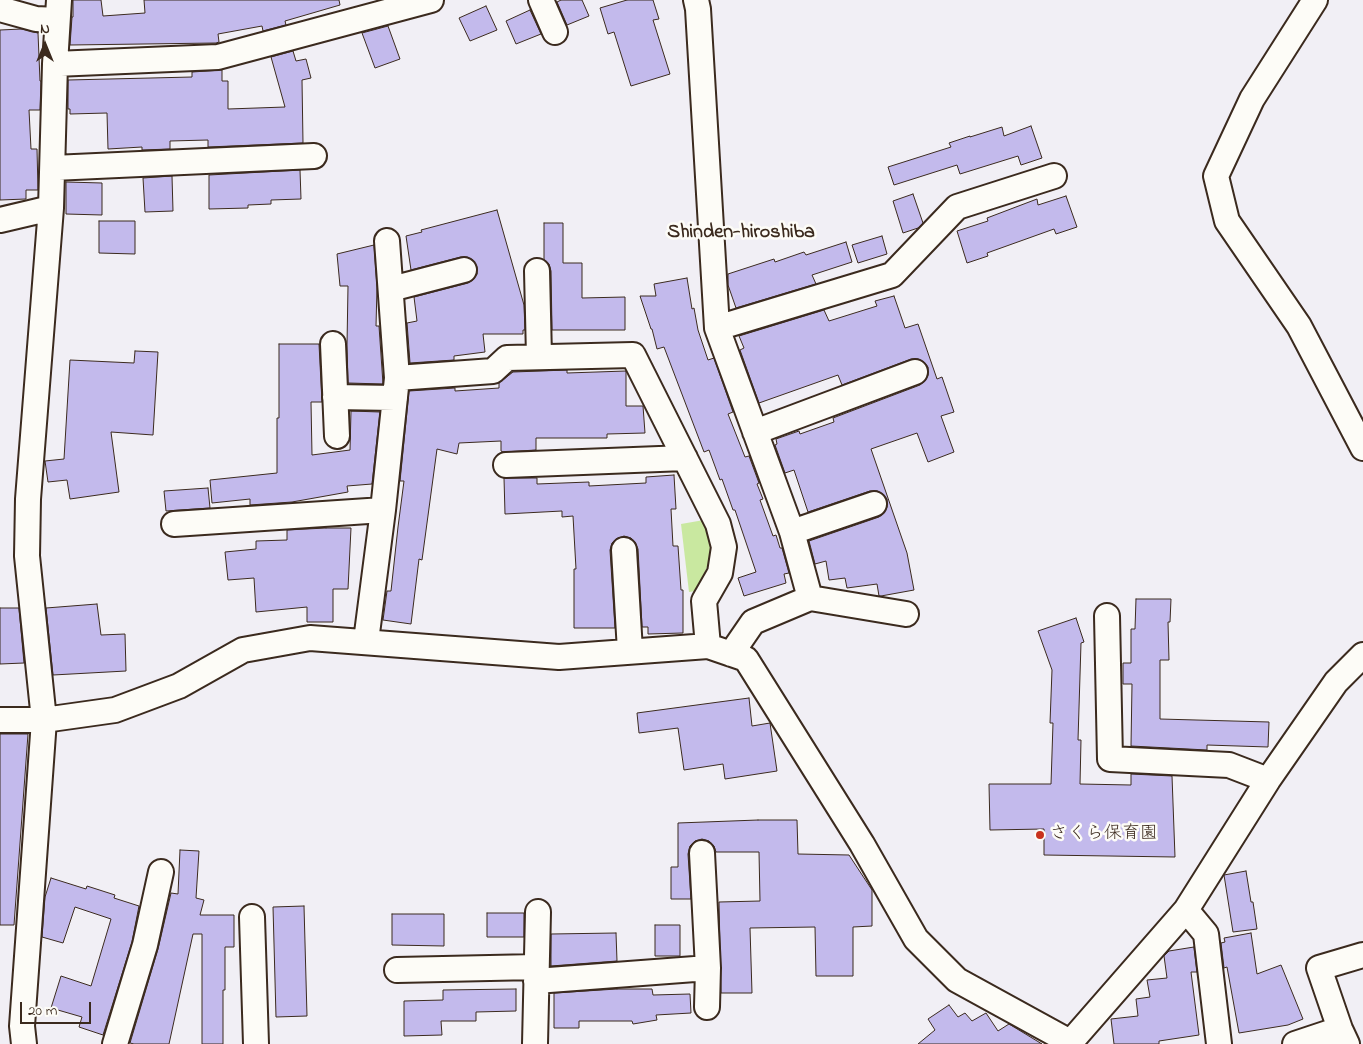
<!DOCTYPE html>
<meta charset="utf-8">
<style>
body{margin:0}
#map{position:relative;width:1363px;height:1044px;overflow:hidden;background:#f1eff5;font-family:"Indie Flower",sans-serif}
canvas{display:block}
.north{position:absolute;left:20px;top:20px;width:50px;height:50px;-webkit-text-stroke:4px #fdfcf7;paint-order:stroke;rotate:0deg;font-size:14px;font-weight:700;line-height:20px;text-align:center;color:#3b2a1e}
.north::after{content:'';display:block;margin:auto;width:18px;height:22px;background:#3b2a1e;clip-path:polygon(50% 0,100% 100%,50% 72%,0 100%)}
.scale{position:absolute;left:20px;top:1002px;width:71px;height:22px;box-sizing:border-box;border:2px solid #3b2a1e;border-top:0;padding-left:6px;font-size:15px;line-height:18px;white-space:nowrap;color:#3b2a1e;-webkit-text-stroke:4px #fdfcf7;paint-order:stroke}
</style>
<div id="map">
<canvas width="1363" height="1044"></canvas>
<div class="north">N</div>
<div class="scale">20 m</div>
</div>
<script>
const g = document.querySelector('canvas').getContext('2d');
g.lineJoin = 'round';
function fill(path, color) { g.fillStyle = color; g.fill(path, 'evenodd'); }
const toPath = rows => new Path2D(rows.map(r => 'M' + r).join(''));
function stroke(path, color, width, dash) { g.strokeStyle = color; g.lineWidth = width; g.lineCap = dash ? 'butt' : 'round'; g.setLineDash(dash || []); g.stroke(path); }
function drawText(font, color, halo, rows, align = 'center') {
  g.font = font + ' "Indie Flower","Klee One",sans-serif'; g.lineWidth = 5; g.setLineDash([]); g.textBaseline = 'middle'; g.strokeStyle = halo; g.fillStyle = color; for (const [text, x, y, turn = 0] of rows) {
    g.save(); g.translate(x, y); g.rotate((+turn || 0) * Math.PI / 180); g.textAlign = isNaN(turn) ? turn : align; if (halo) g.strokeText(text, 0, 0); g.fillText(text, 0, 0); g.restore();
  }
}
const green = toPath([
 [704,520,711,539,711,558,696,591,689,592,681,524]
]);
const building = toPath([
 [73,0,101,0,103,16,145,13,144,0,339,0,340,5,285,21,286,25,263,31,262,26,218,34,219,42,216,43,70,45,72,17,73,17,73,0],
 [561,0,582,0,589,16,567,25,557,2,561,0],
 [627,0,653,0,659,19,653,20,670,74,631,86,614,32,608,34,600,8,627,0],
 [486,6,497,30,470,41,459,18,486,6],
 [530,10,541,34,516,44,506,21,530,10],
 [388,26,400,59,375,68,362,33,388,26],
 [22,29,38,33,40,81,41,81,40,110,29,110,31,149,37,149,38,190,26,190,26,199,0,200,0,30,22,29],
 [293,51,296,61,306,59,311,78,302,80,303,143,208,147,208,140,170,141,170,149,142,150,142,147,108,149,107,113,70,114,70,109,68,109,68,80,192,77,192,72,222,70,222,81,228,81,228,109,285,107,271,57,293,51],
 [1031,126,1042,158,1021,165,1018,156,960,174,957,165,894,185,888,167,951,147,949,143,970,136,970,137,1002,127,1004,136,1031,126],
 [300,170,301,199,271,200,271,204,248,205,248,208,209,209,209,175,300,170],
 [172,176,173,211,145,212,143,178,172,176],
 [66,182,102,183,102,215,66,214,66,182],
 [913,194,923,223,918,228,903,233,893,201,913,194],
 [1066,196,1077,227,1056,234,1054,229,987,253,988,256,967,263,957,231,988,221,987,218,1037,199,1038,205,1066,196],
 [497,210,524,305,525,330,523,330,523,334,483,334,485,352,454,356,454,360,410,363,407,323,417,321,414,297,468,283,473,280,477,274,477,267,473,260,467,257,461,257,411,270,406,236,422,232,421,230,497,210],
 [99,221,135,221,135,254,99,253,99,221],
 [544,223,563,223,563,263,582,263,582,298,625,297,625,330,552,330,551,271,549,264,544,260,544,223],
 [882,236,887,254,858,263,852,245,882,236],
 [846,242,852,262,812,275,816,284,736,308,728,285,728,274,774,259,775,262,804,252,806,255,846,242],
 [374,245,377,287,376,326,379,326,383,384,348,383,347,345,348,286,340,286,337,254,374,245],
 [687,278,692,309,694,308,698,330,708,360,714,358,733,412,728,414,745,457,749,456,759,483,757,484,763,499,760,500,773,536,776,535,780,548,782,548,789,573,784,574,786,583,744,596,738,578,756,572,735,510,733,510,722,479,720,480,709,450,704,452,664,347,657,349,652,329,651,329,640,296,656,296,654,284,687,278],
 [894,296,905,328,918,324,937,379,942,377,954,412,941,416,954,452,928,462,917,433,871,449,907,553,914,590,881,596,879,596,877,584,847,588,845,578,829,580,826,561,815,564,809,541,879,517,884,513,887,507,887,499,883,494,877,491,870,491,808,512,794,470,785,473,775,445,777,444,776,439,799,431,800,434,834,422,833,418,920,385,925,381,928,375,928,367,924,362,918,359,911,359,842,385,838,375,759,403,740,350,744,348,739,336,824,310,829,321,877,306,875,301,894,296],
 [279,344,319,344,322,402,311,402,312,455,350,450,351,411,380,412,372,484,347,486,348,492,292,502,250,505,250,499,212,503,210,480,277,473,277,418,279,418,279,344],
 [135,351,158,352,153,435,111,432,119,492,70,499,67,480,48,482,45,461,64,459,70,360,134,363,135,351],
 [567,370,567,373,626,371,626,406,643,406,645,433,607,434,607,438,536,438,536,450,503,452,501,451,501,441,459,443,457,454,437,449,422,560,419,559,411,624,383,620,387,591,391,591,398,527,404,481,400,481,409,391,455,388,455,391,499,388,499,383,513,372,567,370],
 [674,475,676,509,671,509,673,546,678,546,681,590,683,590,683,633,648,634,648,627,642,627,638,549,635,542,631,538,624,536,616,539,612,543,610,550,615,628,574,628,574,569,576,569,573,516,562,517,562,511,505,514,504,478,537,478,537,484,589,482,589,486,646,483,646,477,674,475],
 [208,488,210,508,166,511,164,491,208,488],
 [326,528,351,528,348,589,333,589,333,622,307,622,307,607,256,612,254,578,228,580,225,552,256,549,256,541,287,540,287,530,326,528],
 [1136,599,1171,599,1170,622,1168,622,1169,660,1160,660,1160,719,1269,722,1268,747,1207,745,1207,750,1131,746,1132,684,1123,684,1123,663,1131,663,1131,629,1135,629,1136,599],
 [97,604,101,635,125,634,126,671,53,675,46,608,97,604],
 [0,608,19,608,24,663,0,664,0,608],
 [1076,618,1084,642,1081,643,1078,740,1081,740,1080,784,1131,785,1131,774,1172,776,1175,857,1044,855,1044,829,990,830,989,784,1051,784,1053,723,1050,723,1052,670,1038,631,1076,618],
 [749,698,752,726,770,723,777,771,725,779,723,764,684,770,678,728,639,733,637,713,749,698],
 [0,734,28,734,14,925,0,925,0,734],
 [758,820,797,820,798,854,849,855,872,890,872,926,853,927,853,976,816,976,815,927,750,928,752,993,721,993,719,902,760,901,759,852,716,852,714,846,709,841,702,839,695,841,690,846,688,854,691,899,671,899,671,867,678,867,678,823,758,820],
 [180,850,199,851,196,898,204,900,200,915,234,915,234,947,225,947,225,990,223,990,223,1044,202,1044,202,934,193,934,169,1044,134,1044,130,1043,158,949,171,893,178,894,180,850],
 [1246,871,1251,902,1253,902,1257,929,1233,932,1224,875,1246,871],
 [51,878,86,889,87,886,115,895,114,898,139,906,132,942,103,1035,79,1027,82,1017,51,1008,61,976,91,986,111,919,75,907,63,943,42,937,45,897,51,878],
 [304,906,307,1016,276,1017,273,907,304,906],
 [487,913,524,913,524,937,487,937,487,913],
 [392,914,444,914,444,946,392,945,392,914],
 [655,925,680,925,680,956,655,956,655,925],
 [616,933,617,961,551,966,551,934,616,933],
 [1251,933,1257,974,1281,965,1303,1019,1288,1025,1239,1033,1227,967,1224,968,1221,943,1225,942,1224,938,1251,933],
 [1194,947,1197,972,1191,972,1199,1035,1159,1041,1159,1044,1114,1044,1111,1019,1138,1016,1136,999,1150,997,1147,980,1167,978,1164,956,1169,951,1194,947],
 [516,989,516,1011,476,1012,476,1021,441,1021,442,1035,404,1036,404,1001,443,1000,443,990,516,989],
 [617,989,652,989,653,995,690,994,691,1013,656,1015,657,1020,633,1024,632,1021,579,1021,579,1028,554,1028,554,993,617,989],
 [949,1005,958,1017,965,1013,972,1021,986,1013,998,1031,1009,1024,1042,1044,918,1044,935,1030,928,1019,949,1005]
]);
const minor = toPath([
 [541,0,555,32],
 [696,0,698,9,717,328,792,532,810,598,753,622,731,654],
 [1315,0,1252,99,1216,176,1227,221,1299,326,1363,448],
 [0,9,36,19,57,20],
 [55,64,218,57,431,0],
 [53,168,314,156],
 [0,220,51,208],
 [537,271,539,357],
 [391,289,464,270],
 [717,328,892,275,957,207,1054,176],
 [333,344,337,436],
 [397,378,493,371,507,358,633,355,718,524,724,547,720,573,704,601,708,646],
 [335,397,395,398],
 [755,432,915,372],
 [506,465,685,458],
 [174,524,383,510],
 [792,532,874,504],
 [624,550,630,651],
 [810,598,906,614],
 [1107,616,1110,759,1229,765,1268,780],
 [366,641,383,510,397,378,387,241],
 [0,720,44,720,115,710,179,686,243,650,310,638,559,657,708,646,746,659,862,844,916,939,957,980,1070,1042],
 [702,853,708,968,707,1007],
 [1186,910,1206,934,1219,1044],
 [252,917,256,1044],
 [397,970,536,967],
 [536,981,708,968],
 [24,1044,22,1026,44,720,27,556,28,499,51,208,55,64,59,0],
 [115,1044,145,945,161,872],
 [535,1044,538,912],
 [1069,1044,1186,910,1268,780,1336,682,1363,655],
 [1295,1044,1340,1029],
 [1347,1044,1340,1029,1319,968,1363,955]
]);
const markers = [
 [1040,835,5,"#c8321e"]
];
const poiNames = [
 ["さくら保育園",1050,835]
];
const quarterNames = [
 ["Shinden-hiroshiba",741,234]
];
fill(green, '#c9e8a0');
fill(building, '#c3baec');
stroke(building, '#3b2a1e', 1);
stroke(minor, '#3b2a1e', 28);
stroke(minor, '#fdfcf7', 24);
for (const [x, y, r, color] of markers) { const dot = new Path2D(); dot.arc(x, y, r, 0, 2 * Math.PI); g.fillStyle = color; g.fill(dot); stroke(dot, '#fdfcf7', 2); }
drawText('18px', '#3b2a1e', '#fdfcf7', poiNames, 'left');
drawText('bold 20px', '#3b2a1e', '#fdfcf7', quarterNames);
</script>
